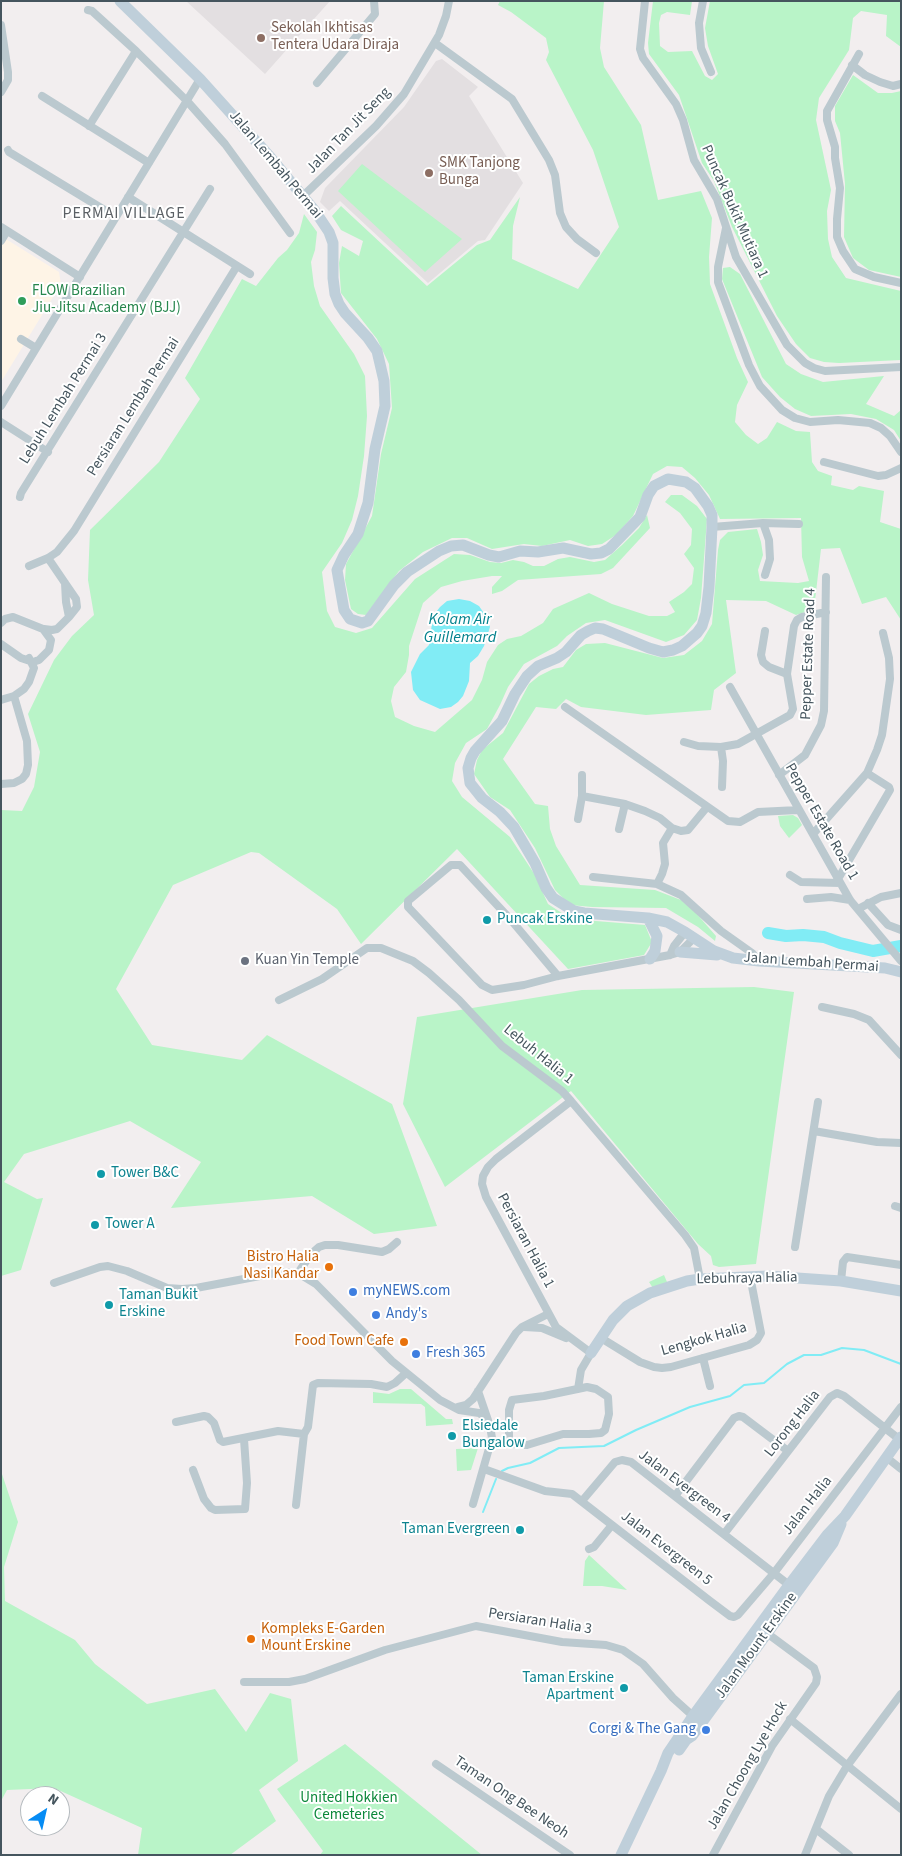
<!DOCTYPE html>
<style>
body{margin:0}
#map{position:relative;width:902px;height:1856px;overflow:hidden;background:#f2eeef;font-family:"Source Sans 3",sans-serif}
canvas{display:block}
.frame{position:absolute;inset:0;border:2px solid #45555e;pointer-events:none}
.north{position:absolute;left:20px;top:1786px;width:50px;height:50px;box-sizing:border-box;background:#fff;border:1px solid #b5bbbf;border-radius:50%;rotate:35deg;font-size:14px;font-weight:700;line-height:20px;text-align:center;color:#45555e}
.north::after{content:'';display:block;margin:auto;width:18px;height:22px;background:#068cf4;clip-path:polygon(50% 0,100% 100%,50% 72%,0 100%)}
</style>
<div id="map">
<canvas width="902" height="1856"></canvas>
<div class="frame"></div>
<div class="north">N</div>
</div>
<script>
const g = document.querySelector('canvas').getContext('2d');
g.lineJoin = 'round';
function fill(path, color) { g.fillStyle = color; g.fill(path, 'evenodd'); }
const toPath = rows => new Path2D(rows.map(r => 'M' + r).join(''));
function stroke(path, color, width, dash) { g.strokeStyle = color; g.lineWidth = width; g.lineCap = dash ? 'butt' : 'round'; g.setLineDash(dash || []); g.stroke(path); }
function drawText(font, color, halo, rows, align = 'center') {
  g.font = font + ' "Source Sans 3",sans-serif'; g.lineWidth = 4; g.setLineDash([]); g.textBaseline = 'middle'; g.strokeStyle = halo; g.fillStyle = color; for (const [text, x, y, turn = 0] of rows) {
    g.save(); g.translate(x, y); g.rotate((+turn || 0) * Math.PI / 180); g.textAlign = isNaN(turn) ? turn : align; if (halo) g.strokeText(text, 0, 0); g.fillText(text, 0, 0); g.restore();
  }
}
const commercial = toPath([
 [1,236,59,272,61,284,1,382]
]);
const education = toPath([
 [186,1,330,1,265,74],
 [442,59,478,87,469,96,523,183,485,240,478,241,428,283,340,201,329,211,320,202,325,188,404,107,436,61]
]);
const green = toPath([
 [500,1,604,1,600,48,604,67,641,125,658,200,701,191,712,218,709,257,710,284,737,358,748,382,737,405,735,422,746,435,758,444,767,438,777,422,796,431,810,432,812,462,818,471,832,476,831,485,853,490,859,486,884,491,880,522,901,529,901,620,886,597,862,604,840,548,821,549,814,609,796,615,766,601,726,600,736,673,714,690,711,710,646,715,581,707,566,699,556,709,536,707,503,759,535,804,548,806,550,829,556,846,580,885,655,890,681,900,696,913,716,936,715,941,698,927,666,908,592,907,570,905,555,890,535,848,510,810,490,797,474,774,477,760,482,750,503,733,529,684,539,676,553,669,563,667,576,650,586,644,605,643,663,658,684,655,702,641,712,624,718,550,720,540,728,532,757,529,761,542,763,555,758,570,760,581,798,583,809,581,802,557,801,518,720,519,709,495,695,478,682,467,667,466,653,474,633,516,616,535,602,544,588,546,570,540,542,546,524,544,492,549,467,538,452,538,423,552,399,571,366,615,358,614,351,609,345,580,346,564,372,516,381,454,392,408,389,364,377,339,341,293,339,263,342,246,359,256,363,241,341,230,332,216,341,206,427,286,477,245,490,240,520,197,513,226,512,259,578,289,619,227,593,150,546,60,549,52,546,38,511,12,498,5],
 [653,1,692,1,690,15,667,12,661,15,659,23,660,46,668,52,692,51,705,76,712,80,718,74,708,46,705,28,710,1,901,1,901,47,886,36,887,15,861,11,853,18,849,50,819,98,816,120,831,190,827,211,828,239,832,257,846,278,901,291,901,360,839,363,824,362,810,358,796,344,777,316,732,227,714,181,702,163,679,95,649,54,648,43],
 [853,75,878,93,892,93,901,91,901,277,869,270,853,258,844,237,845,184,840,133,835,121,835,106],
 [362,164,462,239,425,272,338,191],
 [304,214,317,232,315,250,311,262,314,286,320,306,354,354,365,376,367,416,364,456,358,496,352,520,342,543,322,572,327,611,335,627,356,633,372,628,415,579,454,554,470,555,490,562,501,563,513,560,524,562,533,566,544,566,558,559,570,557,594,562,605,560,622,545,639,528,647,515,650,528,613,568,601,574,518,580,502,591,492,594,492,587,502,576,492,576,462,581,441,587,423,603,409,646,409,655,406,672,394,687,391,701,395,717,414,726,435,732,472,700,482,680,487,662,498,645,507,639,521,636,543,623,553,609,589,593,612,604,649,616,667,616,675,612,669,602,684,592,692,584,694,568,684,554,691,545,692,529,680,513,665,502,671,495,682,495,697,506,707,519,701,598,697,620,684,635,666,642,605,620,586,623,567,636,557,646,524,664,508,687,500,705,487,729,466,743,455,763,452,781,462,797,510,837,535,875,548,904,571,919,645,925,652,942,644,955,568,969,457,849,361,944,337,909,259,853,251,852,173,885,116,989,152,1045,242,1060,267,1035,392,1104,437,1226,374,1234,312,1196,171,1208,201,1162,130,1121,24,1154,4,1182,37,1199,43,1198,21,1270,1,1276,1,810,22,811,34,787,40,752,28,714,54,660,72,636,94,615,88,580,90,530,159,462,200,399,185,378,242,279,256,286,278,258,287,250,299,233],
 [730,267,740,274,786,364,801,374,823,382,884,376,866,404,894,416,901,410,901,441,894,430,876,419,851,414,811,416,795,409,780,397,762,377,722,279,723,268],
 [793,815,798,818,802,825,789,838,780,826,778,816],
 [754,987,794,992,756,1264,719,1267,713,1265,711,1256,698,1244,571,1091,445,1187,403,1104,417,1017,582,990],
 [664,1275,667,1282,653,1288,649,1282],
 [400,1389,411,1389,446,1419,452,1419,453,1424,426,1426,425,1407,421,1404,373,1403,373,1392,389,1394],
 [478,1448,471,1470,457,1471,456,1449],
 [1,1471,18,1522,4,1567,5,1601,75,1640,95,1664,147,1704,215,1689,246,1732,270,1693,291,1699,298,1761,259,1790,276,1821,230,1855,138,1855,142,1828,54,1788,7,1790,1,1801],
 [589,1555,627,1590,602,1586,583,1586,585,1561],
 [345,1744,482,1855,320,1855,323,1851,277,1789]
]);
const water = toPath([
 [459,599,470,601,479,606,486,616,490,627,484,646,478,656,470,663,469,681,463,696,458,702,451,707,440,709,420,700,413,690,411,672,420,654,429,645,433,616,440,607,447,601]
]);
const stream = toPath([
 [502,1471,508,1468,530,1463,559,1448,604,1446,636,1430,690,1407,730,1396,744,1385,764,1383,787,1364,804,1355,821,1355,842,1348,864,1350,901,1364],
 [483,1512,496,1479]
]);
const river = toPath([
 [768,933,786,936,803,935,824,937,840,943,873,951,901,946]
]);
const street = toPath([
 [645,1,640,49,643,58,676,104,683,120,694,160,717,199,736,257,787,345,805,363,814,368,825,371,901,367],
 [703,1,699,23,701,48,711,72],
 [88,10,92,11,136,51,187,101,225,144,290,233],
 [1,25,8,72,8,80,1,92],
 [435,43,512,99,549,160,555,175,560,213,566,227,577,239,596,253],
 [859,54,827,111,827,120,835,147,835,158,840,188,837,219,837,237,843,251,855,269,874,277,901,283],
 [852,65,865,75,880,82,893,86,901,84],
 [317,83,375,14,374,1],
 [42,96,149,163],
 [89,126,136,51],
 [8,150,9,152,116,217],
 [303,196,376,126,404,94,439,35,446,16,449,1],
 [128,197,250,274],
 [1,227,80,277],
 [726,228,718,267,718,282,749,365,760,386,782,410,795,418,810,422,838,420,870,423,881,428,890,436,901,452],
 [1,241,7,231],
 [21,339,36,348],
 [1,406,200,79],
 [1,422,48,452],
 [824,462,878,476,886,475,901,468],
 [20,497,21,493,210,189],
 [763,523,769,540,770,559,765,575],
 [712,527,763,523,799,524],
 [48,558,65,583,76,599,77,607,69,617,66,602,65,583],
 [29,566,48,558,57,552,74,531,237,266],
 [1,623,5,619,13,617,43,629,51,640,49,650,39,660,33,662,21,658,1,644],
 [44,629,52,630,57,629,69,617],
 [765,631,761,655,763,662,769,667,787,674],
 [730,687,850,900,901,961],
 [1,700,14,696,24,689,29,682,34,668,29,658],
 [565,707,728,821,740,822,758,812,798,810],
 [684,742,698,746,721,747,738,744,790,715,793,709,787,674,794,626,797,620,802,617,826,612],
 [721,747,723,761,722,787],
 [779,775,805,755,821,725,824,711,826,577],
 [1,784,14,783,22,779,26,774,28,765,27,741,14,696],
 [582,796,625,804,645,811,660,818,672,828,681,831,688,830,707,807],
 [578,819,582,796,582,775],
 [619,829,625,804],
 [813,834,867,773,877,750,882,735,890,679,889,658,883,633],
 [790,875,801,882,840,883],
 [593,877,657,884,681,895,721,931,752,953,759,961],
 [838,879,890,790,889,787,867,773],
 [657,884,662,874,665,864,663,843,672,828],
 [807,899,831,897,850,900],
 [868,903,888,925,901,930],
 [858,909,881,897,901,893],
 [670,955,674,946,685,932],
 [558,976,511,920,460,865,451,865,408,901,408,907,482,985,492,990,524,985,558,976,670,955,680,952,694,938],
 [279,1000,322,979,367,948,381,948,413,961,429,973,459,1000,502,1046,562,1091,571,1101,685,1235,694,1248,700,1279],
 [822,1007,854,1014,869,1020,901,1055],
 [571,1101,496,1159,488,1167,483,1176,482,1184,486,1197,556,1327,591,1353,581,1370,578,1389],
 [814,1131,877,1142,901,1143],
 [895,1206,901,1208],
 [795,1247,818,1102],
 [298,1273,311,1254,319,1247,325,1245,338,1245,382,1252,389,1249,397,1242],
 [841,1281,843,1262,847,1257,901,1265],
 [54,1283,100,1267,108,1266,127,1271,167,1288,182,1289,196,1288,281,1272,298,1273,316,1284,392,1361,440,1400,459,1410,479,1413,487,1418],
 [524,1327,542,1328,566,1338],
 [601,1338,640,1362,654,1367,662,1368,671,1367,749,1345,757,1340,761,1333,750,1276],
 [703,1358,710,1386],
 [587,1387,596,1389,608,1397,609,1414,605,1430,601,1433,589,1434,563,1434,527,1445,512,1444,509,1439,509,1410,512,1400,544,1396,587,1387],
 [458,1407,466,1405,473,1399,516,1333,522,1327,548,1314],
 [176,1422,204,1416,208,1417,214,1423,220,1440,223,1442,278,1431,304,1434],
 [886,1457,901,1469],
 [484,1469,545,1491,572,1494,710,1601,730,1616,734,1617,738,1615,774,1573,901,1407],
 [193,1470,204,1499,211,1508,215,1510,245,1509,247,1483,244,1439],
 [675,1496,734,1418,739,1416,743,1417,788,1451],
 [582,1501,615,1462,622,1460,631,1462,789,1585],
 [473,1504,492,1438,490,1426,478,1391],
 [296,1505,304,1434,308,1427,313,1385,318,1383,371,1384,387,1387,395,1383,406,1373],
 [724,1534,830,1397,837,1393,844,1396,899,1439],
 [589,1549,594,1547,612,1525],
 [244,1682,289,1682,305,1679,385,1650,476,1626,562,1642,606,1645,623,1650,643,1664,673,1698,693,1716],
 [790,1719,901,1809],
 [436,1764,570,1855],
 [816,1829,849,1855],
 [713,1855,772,1746,816,1683,817,1677,814,1668,764,1631],
 [805,1855,829,1796,847,1766,901,1694]
]);
const secondary = toPath([
 [120,1,200,79,271,158,315,211,329,232,333,243,333,278,335,294,339,304,345,313,368,338,377,351,384,381,385,406,375,449,368,503,358,534,344,555,337,570,344,610,350,619,362,623,368,621,394,585,407,572,439,551,451,546,463,545,489,555,499,557,520,551,538,552,563,548,591,554,601,553,609,549,640,517,648,495,654,486,668,479,686,482,695,488,708,506,712,515,712,527,709,587,706,613,702,626,697,633,682,646,673,650,663,652,649,648,603,629,595,628,588,631,581,635,566,652,557,658,538,666,527,676,515,694,502,721,475,751,471,758,468,768,470,783,482,798,500,812,514,827,535,863,546,888,553,898,574,911,584,913,648,918,667,922,685,932,714,951,733,958,759,961,868,967,885,968,901,972],
 [648,918,657,936,655,951,650,959],
 [680,952,717,955],
 [591,1353,613,1320,627,1306,650,1293,687,1281,700,1279,768,1276,841,1281,901,1291],
 [679,1750,686,1740,692,1736,833,1543,841,1524],
 [621,1855,661,1771,668,1753,693,1716,789,1585,827,1535,845,1516,901,1437]
]);
const markers = [
 [261,38,5,"#8d6e63"],
 [429,173,5,"#8d6e63"],
 [22,301,5,"#2e9e5b"],
 [487,920,5,"#0f9aa8"],
 [245,961,5,"#6b7280"],
 [101,1174,5,"#0f9aa8"],
 [95,1225,5,"#0f9aa8"],
 [329,1267,5,"#e8710a"],
 [353,1292,5,"#3f7fe0"],
 [109,1305,5,"#0f9aa8"],
 [376,1315,5,"#3f7fe0"],
 [404,1342,5,"#e8710a"],
 [416,1354,5,"#3f7fe0"],
 [452,1436,5,"#0f9aa8"],
 [520,1530,5,"#0f9aa8"],
 [251,1639,5,"#e8710a"],
 [624,1688,5,"#0f9aa8"],
 [706,1730,5,"#3f7fe0"]
];
const educationNames = [
 ["Sekolah Ikhtisas",271,29],
 ["Tentera Udara Diraja",271,46],
 ["SMK Tanjong",439,164],
 ["Bunga",439,181]
];
const streetNames = [
 ["Jalan Tan Jit Seng",349,131,-46],
 ["Jalan Lembah Permai",275,165,50],
 ["Puncak Bukit Mutiara 1",734,212,66],
 ["Lebuh Lembah Permai 3",64,399,-58],
 ["Persiaran Lembah Permai",134,407,-58],
 ["Pepper Estate Road 4",809,654,-88],
 ["Pepper Estate Road 1",821,822,60],
 ["Jalan Lembah Permai",811,963,4],
 ["Lebuh Halia 1",538,1055,39],
 ["Persiaran Halia 1",525,1241,62],
 ["Lebuhraya Halia",747,1279,-1],
 ["Lengkok Halia",704,1340,-16],
 ["Lorong Halia",793,1424,-52],
 ["Jalan Evergreen 4",684,1487,37],
 ["Jalan Halia",808,1506,-52],
 ["Jalan Evergreen 5",666,1549,38],
 ["Persiaran Halia 3",540,1622,9],
 ["Jalan Mount Erskine",757,1646,-54],
 ["Jalan Choong Lye Hock",748,1766,-60],
 ["Taman Ong Bee Neoh",511,1798,34]
];
const leisureNames = [
 ["FLOW Brazilian",32,292],
 ["Jiu-Jitsu Academy (BJJ)",32,309]
];
const cultureNames = [
 ["Puncak Erskine",497,920],
 ["Tower B&C",111,1174],
 ["Tower A",105,1225],
 ["Taman Bukit",119,1296],
 ["Erskine",119,1313],
 ["Elsiedale",462,1427],
 ["Bungalow",462,1444],
 ["Taman Evergreen",510,1530,"right"],
 ["Taman Erskine",614,1679,"right"],
 ["Apartment",614,1696,"right"]
];
const worshipNames = [
 ["Kuan Yin Temple",255,961]
];
const foodNames = [
 ["Bistro Halia",319,1258],
 ["Nasi Kandar",319,1275],
 ["Food Town Cafe",394,1342],
 ["Kompleks E-Garden",261,1630,"left"],
 ["Mount Erskine",261,1647,"left"]
];
const shopNames = [
 ["myNEWS.com",363,1292],
 ["Andy's",386,1315],
 ["Fresh 365",426,1354],
 ["Corgi & The Gang",696,1730,"right"]
];
const parkNames = [
 ["United Hokkien",349,1799],
 ["Cemeteries",349,1816]
];
const neighbourhoodNames = [
 ["PERMAI VILLAGE",124,214]
];
const waterNames = [
 ["Kolam Air",460,620],
 ["Guillemard",460,638]
];
fill(commercial, '#fef4e6');
fill(education, '#e3dfe1');
fill(green, '#b9f4c8');
fill(water, '#81ecf5');
stroke(stream, '#81ecf5', 2);
stroke(river, '#81ecf5', 12);
stroke(street, '#bbc9cf', 8);
stroke(secondary, '#bfcfda', 11);
for (const [x, y, r, color] of markers) { const dot = new Path2D(); dot.arc(x, y, r, 0, 2 * Math.PI); g.fillStyle = color; g.fill(dot); stroke(dot, '#fff', 2); }
drawText('15px', '#785e54', '#fff', educationNames, 'left');
drawText('15px', '#45555e', '#fff', streetNames);
drawText('15px', '#27864d', '#fff', leisureNames, 'left');
drawText('15px', '#0d838f', '#fff', cultureNames, 'left');
drawText('15px', '#5b616d', '#fff', worshipNames, 'left');
drawText('15px', '#c56008', '#fff', foodNames, 'right');
drawText('15px', '#366cbe', '#fff', shopNames, 'left');
drawText('15px', '#0d883b', '#fff', parkNames);
g.letterSpacing = '1px';
drawText('16px', '#5b6065', '#fff', neighbourhoodNames);
g.letterSpacing = '0px';
drawText('italic 16px', '#04828d', '#fff', waterNames);
</script>
